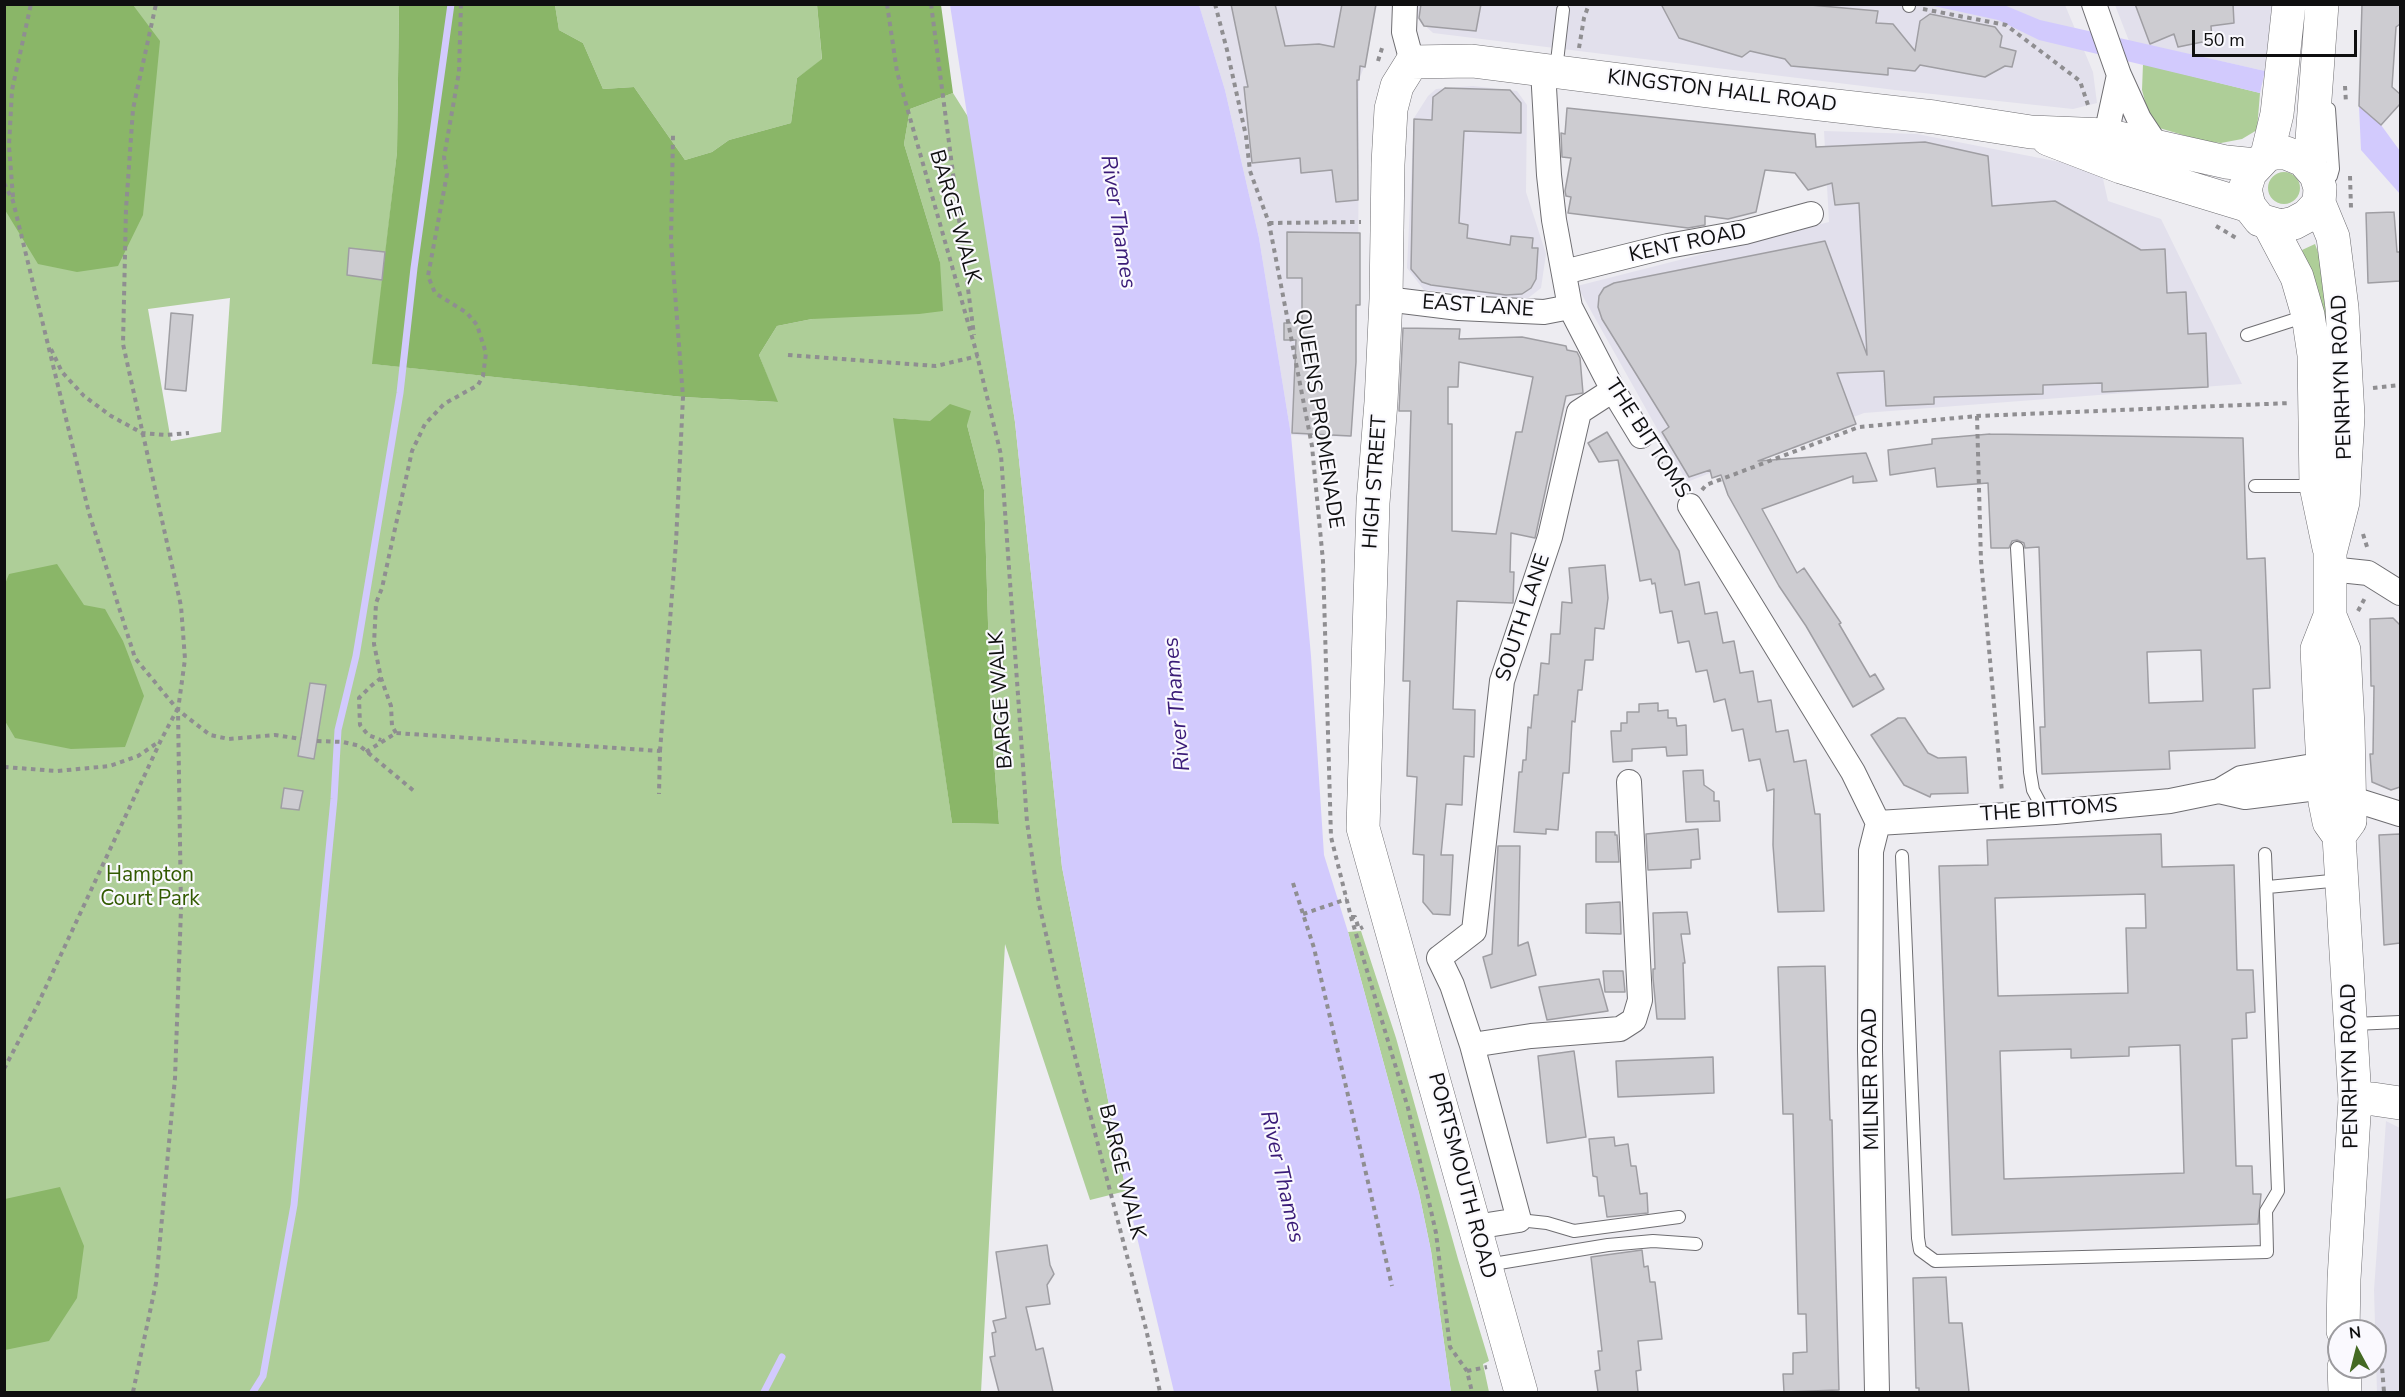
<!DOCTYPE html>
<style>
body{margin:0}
#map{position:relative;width:2405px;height:1397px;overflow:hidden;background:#edecf1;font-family:"Nunito Sans",sans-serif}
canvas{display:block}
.frame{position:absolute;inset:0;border:6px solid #0f0f10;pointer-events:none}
.north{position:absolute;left:2327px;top:1319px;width:60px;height:60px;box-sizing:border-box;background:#faf9fe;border:2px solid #9c9b9f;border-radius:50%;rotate:353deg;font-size:16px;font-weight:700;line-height:24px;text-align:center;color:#0f0f10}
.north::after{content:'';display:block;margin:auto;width:21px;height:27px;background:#446a23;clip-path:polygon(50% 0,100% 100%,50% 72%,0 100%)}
.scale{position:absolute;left:2192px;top:30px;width:165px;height:27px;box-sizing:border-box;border:3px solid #0f0f10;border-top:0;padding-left:8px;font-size:18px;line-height:21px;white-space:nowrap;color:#0f0f10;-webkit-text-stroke:4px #faf9fe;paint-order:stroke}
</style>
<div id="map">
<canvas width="2405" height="1397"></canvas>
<div class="frame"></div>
<div class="north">N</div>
<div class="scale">50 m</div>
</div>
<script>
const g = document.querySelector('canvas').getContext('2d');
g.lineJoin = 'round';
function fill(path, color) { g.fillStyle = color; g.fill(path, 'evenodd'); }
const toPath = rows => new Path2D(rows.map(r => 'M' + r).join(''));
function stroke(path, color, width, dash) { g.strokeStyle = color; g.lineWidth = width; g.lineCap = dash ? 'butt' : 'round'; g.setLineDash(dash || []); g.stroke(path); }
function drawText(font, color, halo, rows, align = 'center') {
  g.font = font + ' "Nunito Sans",sans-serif'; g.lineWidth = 4.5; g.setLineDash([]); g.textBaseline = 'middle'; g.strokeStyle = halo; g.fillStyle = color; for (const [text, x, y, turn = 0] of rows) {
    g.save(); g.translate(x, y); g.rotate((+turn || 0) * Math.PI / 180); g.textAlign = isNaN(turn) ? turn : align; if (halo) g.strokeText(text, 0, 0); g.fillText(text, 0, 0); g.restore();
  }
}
const built = toPath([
 [1418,4,2065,5,2093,72,2097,103,2073,109,1895,90,1433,33,1416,17],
 [1199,5,1377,5,1366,62,1359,80,1358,295,1350,437,1291,435,1259,238,1225,90],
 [2115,5,2276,5,2270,25,2265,71,2129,41],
 [1473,86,1517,91,1527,105,1526,192,1546,254,1541,288,1527,299,1424,290,1407,268,1414,118,1428,96,1436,89],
 [1824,131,1917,134,2101,170,2108,201,2161,219,2242,384,1864,413,1687,482,1577,286,1829,222],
 [2386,1121,2400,1128,2400,1392,2377,1392,2374,1290]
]);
const green = toPath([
 [5,5,399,5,397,152,373,364,683,397,777,402,759,355,777,326,812,319,940,262,904,144,910,109,953,93,970,120,1015,422,1062,867,1126,1191,1090,1200,1005,944,981,1392,5,1392],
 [230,298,221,432,171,441,148,309],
 [894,418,967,425,984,490,991,723,999,824,952,823],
 [555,5,817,5,822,60,797,78,791,123,729,140,712,152,685,160,634,87,603,89,583,43,559,30],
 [2143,64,2260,93,2257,130,2242,139,2221,143,2203,141,2156,127,2147,109,2142,90],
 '2268 188a16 16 0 1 1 32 0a16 16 0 1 1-32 0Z',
 [2315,244,2323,266,2334,376,2318,291,2302,250],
 [1361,931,1396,1038,1458,1259,1489,1361,1483,1364,1489,1392,1451,1392,1431,1251,1419,1193,1348,932]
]);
const forest = toPath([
 [5,4,133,5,160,41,143,215,118,266,77,272,38,264,5,210],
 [399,5,555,5,559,30,583,43,603,89,634,87,685,160,712,152,729,140,791,123,797,78,822,59,817,5,941,5,953,93,910,109,904,144,940,262,943,311,919,314,812,319,777,326,759,355,778,402,683,397,372,364,397,152],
 [950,404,971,411,967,425,984,490,991,723,999,824,952,823,893,418,930,421],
 [57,564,84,605,105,609,123,641,144,696,125,747,71,749,15,738,5,721,5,584,9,574],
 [60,1187,84,1246,77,1298,49,1341,5,1350,5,1199]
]);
const water = toPath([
 [950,5,1199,5,1225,90,1259,238,1291,435,1311,656,1324,855,1348,932,1419,1193,1431,1251,1451,1392,1174,1392,1126,1191,1062,867,1015,422],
 [1929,5,2004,5,2040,20,2265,71,2260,93,2039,40,1998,20],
 [2359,106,2381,125,2400,151,2400,194,2361,150]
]);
const stream = toPath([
 [253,1392,263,1376,294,1205,334,799,338,730,356,656,400,393,414,268,451,4],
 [764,1392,782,1357]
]);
const building = toPath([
 [1231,4,1275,4,1285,46,1319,44,1334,47,1342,4,1376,4,1365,67,1360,66,1359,80,1357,80,1358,200,1336,202,1332,170,1301,173,1300,158,1252,163,1244,87,1248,87,1231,4],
 [1421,4,1481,4,1476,31,1424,26,1419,18,1421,4],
 [1661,4,1799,4,1878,11,1876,23,1893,24,1915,51,1920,21,1930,14,1995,27,2002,36,2000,47,2016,51,2012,67,2005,66,1985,77,1920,65,1915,71,1888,68,1888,75,1791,66,1785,59,1750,51,1742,57,1679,38,1661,4],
 [2135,4,2233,4,2234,23,2211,26,2212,40,2178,47,2174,34,2150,44,2135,4],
 [2362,4,2400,4,2400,24,2396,27,2392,87,2400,94,2400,104,2381,125,2359,106,2362,4],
 [1445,88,1510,90,1521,103,1521,133,1464,131,1459,223,1468,225,1467,238,1510,245,1511,236,1533,238,1532,248,1538,248,1536,279,1531,288,1522,294,1506,295,1431,285,1422,282,1411,269,1414,119,1432,120,1433,97,1445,88],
 [1567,108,1815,134,1816,147,1925,142,1988,156,1992,206,2055,201,2141,250,2165,249,2167,293,2186,292,2188,334,2206,333,2208,387,2102,392,2102,383,2043,385,2043,394,1934,397,1934,404,1886,406,1884,371,1837,373,1856,424,1758,461,1866,453,1877,481,1853,483,1853,476,1762,509,1797,573,1804,568,1841,623,1839,624,1870,677,1875,674,1884,689,1853,707,1806,626,1779,586,1728,495,1721,475,1712,478,1710,470,1689,477,1662,432,1669,427,1602,319,1598,307,1599,296,1604,288,1614,283,1825,241,1867,355,1859,203,1835,205,1832,183,1808,190,1795,173,1765,170,1756,212,1728,219,1705,216,1705,225,1688,228,1568,213,1571,197,1566,196,1565,191,1571,158,1562,157,1561,133,1565,134,1567,108],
 [2394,212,2397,252,2400,252,2400,281,2368,283,2366,213,2394,212],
 [1287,232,1360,233,1360,305,1356,305,1356,362,1351,436,1292,433,1296,340,1284,340,1284,323,1302,323,1302,278,1287,278,1287,232],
 [349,248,385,252,382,280,347,275,349,248],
 [171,313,193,315,186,391,165,389,171,313],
 [1403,328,1460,329,1459,339,1522,337,1566,346,1567,350,1577,352,1580,358,1583,393,1566,396,1535,538,1511,533,1510,572,1514,572,1513,603,1457,601,1453,709,1475,710,1474,757,1464,756,1462,805,1446,804,1441,855,1453,855,1450,915,1433,914,1423,902,1424,855,1413,854,1417,777,1407,776,1410,681,1403,681,1411,411,1399,411,1403,328],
 [1459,362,1533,377,1522,432,1516,432,1496,534,1452,531,1452,424,1448,424,1448,387,1458,387,1459,362],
 [1607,432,1679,551,1685,585,1699,582,1705,614,1717,612,1723,643,1734,641,1740,673,1753,671,1758,702,1771,700,1776,732,1788,730,1794,762,1806,760,1815,814,1820,814,1824,911,1778,912,1773,845,1774,789,1767,791,1760,759,1749,761,1743,729,1732,731,1725,699,1714,702,1707,670,1696,672,1689,641,1678,643,1672,611,1660,613,1655,583,1652,584,1651,579,1640,581,1618,460,1599,462,1588,443,1607,432],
 [1990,434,2243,438,2247,559,2265,558,2270,688,2253,689,2255,748,2169,751,2170,769,2042,774,2040,727,2045,727,2039,547,2025,548,2024,543,2017,540,2012,541,2009,548,1991,548,1988,483,1937,487,1935,468,1890,475,1888,450,1932,444,1932,439,1990,434],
 [2201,650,2203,701,2149,703,2147,652,2201,650],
 [1605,565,1608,598,1604,629,1595,628,1593,660,1585,660,1582,690,1578,690,1575,722,1572,721,1569,773,1563,773,1558,830,1546,829,1546,834,1514,832,1519,772,1522,772,1523,760,1526,760,1528,727,1531,728,1534,695,1538,695,1541,663,1549,664,1551,634,1560,634,1562,602,1572,603,1569,568,1605,565],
 [2393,618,2400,625,2400,787,2391,790,2372,782,2370,754,2373,754,2374,686,2371,686,2370,619,2393,618],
 [310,683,326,685,314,759,298,756,310,683],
 [1658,703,1658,711,1668,710,1668,718,1676,718,1677,726,1686,725,1687,755,1667,756,1666,747,1632,749,1632,761,1613,762,1611,731,1621,731,1621,723,1627,723,1627,712,1639,712,1639,704,1658,703],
 [1898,718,1905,718,1928,753,1938,758,1966,757,1968,793,1931,794,1930,797,1904,785,1871,735,1898,718],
 [1703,770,1704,785,1714,792,1714,801,1719,801,1720,821,1686,822,1683,771,1703,770],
 [284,788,303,791,299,810,281,808,284,788],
 [1698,829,1700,859,1691,860,1691,868,1648,870,1646,834,1698,829],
 [1596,832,1615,832,1615,835,1617,835,1619,862,1596,862,1596,832],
 [2161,834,2162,867,2234,865,2237,970,2253,970,2255,1012,2246,1013,2247,1038,2232,1039,2236,1166,2252,1166,2253,1194,2261,1194,2258,1224,1952,1235,1939,866,1988,865,1987,840,2161,834],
 [2145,894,2146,928,2126,928,2128,993,1998,996,1995,898,2145,894],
 [2180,1045,2184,1173,2004,1179,2000,1051,2071,1049,2071,1058,2129,1056,2129,1047,2180,1045],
 [2400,834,2400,943,2384,945,2379,835,2400,834],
 [1498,846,1520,846,1518,946,1528,942,1536,975,1491,988,1483,957,1492,954,1498,846],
 [1620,902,1621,934,1586,933,1586,904,1620,902],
 [1687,912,1690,934,1681,934,1685,963,1683,963,1685,1019,1657,1019,1653,978,1653,969,1655,969,1653,913,1687,912],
 [1825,966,1830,1120,1832,1120,1833,1165,1839,1390,1784,1392,1783,1374,1793,1374,1793,1353,1807,1352,1806,1314,1798,1314,1793,1114,1783,1114,1778,967,1825,966],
 [1603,971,1623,971,1625,992,1605,992,1603,971],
 [1599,979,1608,1011,1547,1020,1539,987,1599,979],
 [1574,1051,1586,1137,1547,1143,1538,1056,1574,1051],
 [1713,1057,1714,1093,1618,1097,1616,1061,1713,1057],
 [1614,1137,1615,1146,1628,1144,1631,1166,1636,1166,1640,1194,1647,1193,1648,1213,1607,1217,1604,1196,1599,1196,1597,1177,1593,1176,1589,1139,1614,1137],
 [1047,1245,1050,1265,1054,1274,1047,1285,1050,1304,1026,1307,1036,1350,1043,1348,1053,1392,999,1392,990,1357,995,1356,992,1333,996,1332,993,1321,1006,1318,996,1252,1047,1245],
 [1642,1250,1644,1267,1648,1266,1650,1282,1655,1282,1662,1339,1638,1341,1641,1370,1636,1371,1638,1392,1598,1392,1595,1371,1600,1370,1598,1351,1602,1351,1591,1257,1642,1250],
 [1946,1277,1949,1323,1962,1323,1969,1392,1919,1392,1919,1388,1916,1388,1913,1278,1946,1277]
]);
const path = toPath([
 [887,4,897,72,976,351,1001,455,1027,822,1039,904,1070,1037,1146,1329,1160,1392],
 [931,4,974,335],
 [1215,4,1227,50,1246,136,1250,171,1269,223,1312,446,1323,561,1331,837,1351,917,1408,1108,1436,1233,1450,1347,1467,1371,1472,1392],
 [1923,9,2006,25,2080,81,2089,108],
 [1579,48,1584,18,1589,4],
 [1378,61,1383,45],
 [2345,86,2346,103],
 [2350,176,2351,208],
 [4,183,13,201,89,513,135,658,178,710,210,735,229,739,275,735,301,739],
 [13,197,9,146,12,90,31,4],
 [1269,223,1361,222],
 [2216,226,2238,239],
 [51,349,62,372,84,396,111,416,142,433,166,435,189,433],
 [788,355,936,366,978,356],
 [2373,388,2400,385],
 [1977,416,1981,561,2002,792],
 [1654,453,1679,489],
 [1702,490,1706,485,1859,427,1977,416,2290,403],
 [2363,534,2368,550],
 [2358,611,2366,596],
 [381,678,371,686,359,698,360,725,368,735,381,740],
 [396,733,392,726,391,706,381,678,374,644,376,603,382,588,412,451,425,424,444,404,478,385,483,376,486,353,477,325,467,313,435,293,428,276,447,174,444,157,459,72,461,4],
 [317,741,343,742,360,746,414,791],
 [660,751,676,542,683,397,671,241,673,135],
 [366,752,396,733,660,751,659,794],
 [4,767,57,771,110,766,138,756,160,741],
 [1293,883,1314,948,1392,1286],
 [1303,914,1347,899],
 [1351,917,1355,917,1359,929,1363,927],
 [4,1069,37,1006,161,740,177,710],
 [2375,1365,2382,1367,2384,1392],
 [1467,1371,1487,1367],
 [133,1392,156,1283,175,1078,181,909,178,710,185,659,181,606,123,344,126,209,133,109,156,4]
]);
const lane = toPath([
 [1909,4,1909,6],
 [1556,70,1563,10],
 [2323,184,2331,176,2333,169,2329,109],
 [2247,335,2306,316],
 [2255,486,2315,486],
 [2017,548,2030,772,2033,790,2041,805,2051,810],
 [1902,856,1918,1238,1920,1250,1935,1261,2267,1252,2266,1211,2278,1191,2265,854],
 [2268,887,2341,880],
 [2353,1024,2400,1022],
 [1519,1220,1547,1223,1574,1231,1679,1217],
 [1487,1265,1608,1245,1653,1241,1696,1244]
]);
const street = toPath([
 [1405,4,1404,32,1412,62],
 [2094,4,2119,75,2139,119,2157,146],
 [1543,70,1549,175,1554,220,1570,307,1613,390,1641,436],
 [2106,135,2119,75],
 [1564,272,1668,246,1745,232,1811,214],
 [1386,299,1459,308,1544,312,1570,307],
 [1690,506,1853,772,1878,823,1871,851,1870,1050,1877,1392],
 [2330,569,2368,573,2400,593],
 [2219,791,2245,797,2341,785],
 [2334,801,2362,802,2400,814],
 [1878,823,2055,812,2170,801,2219,791,2241,778,2337,762],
 [1439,958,1474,931,1502,681,1550,537,1579,412,1613,390],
 [1439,958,1452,985,1472,1045,1519,1220,1475,1227],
 [1472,1045,1531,1036,1620,1029,1634,1020,1640,1000,1629,782]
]);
const secondary = toPath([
 [2355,1099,2373,1099,2400,1103]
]);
const primary = toPath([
 [2048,139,2121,167,2249,206],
 [2276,153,2286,153,2303,160,2316,175,2320,188,2319,203,2307,216,2294,223,2281,226,2260,220,2249,206,2245,189,2250,173,2267,155,2276,153],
 [2267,155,2277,114,2289,4],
 [2310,167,2322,4],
 [2319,203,2333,237,2342,308,2348,416,2343,502,2330,553,2330,616,2344,650,2348,727,2350,821,2339,836],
 [2269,224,2297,277,2308,315,2314,355,2316,486,2329,548],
 [2330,616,2317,649,2320,710,2325,802,2329,822,2339,836,2355,1099,2344,1279,2343,1331],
 [2344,1367,2345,1392],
 [1521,1392,1363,828,1373,503,1381,402,1386,299,1388,164,1391,109,1397,86,1412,62,1472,61,1731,94,1934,117,2031,132,2106,135,2226,162,2256,165]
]);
const streetNames = [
 ["KINGSTON HALL ROAD",1722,92,7],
 ["BARGE WALK",954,217,74],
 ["KENT ROAD",1688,244,-12],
 ["EAST LANE",1478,307,4],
 ["PENRHYN ROAD",2343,377,-92],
 ["QUEENS PROMENADE",1318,419,81],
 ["THE BITTOMS",1647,439,57],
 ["HIGH STREET",1376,482,-86],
 ["SOUTH LANE",1524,618,-72],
 ["BARGE WALK",1002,700,-94],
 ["THE BITTOMS",2049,811,-4],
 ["PENRHYN ROAD",2351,1066,-91],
 ["MILNER ROAD",1872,1079,-91],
 ["BARGE WALK",1121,1172,76],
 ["PORTSMOUTH ROAD",1461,1176,75]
];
const parkNames = [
 ["Hampton",150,876],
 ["Court Park",150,900]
];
const waterNames = [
 ["River Thames",1117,222,81],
 ["River Thames",1178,704,-95],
 ["River Thames",1281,1177,77]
];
fill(built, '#e2e0ec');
fill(green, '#aece98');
fill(forest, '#8ab668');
fill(water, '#d2cafd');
stroke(stream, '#d2cafd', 7);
fill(building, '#cdccd1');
stroke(building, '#9f9ea3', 1.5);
stroke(lane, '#6f6e72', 14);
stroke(street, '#6f6e72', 26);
stroke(secondary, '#6f6e72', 34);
stroke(primary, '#6f6e72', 34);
stroke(path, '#8f8e91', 4, [4.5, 4.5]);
stroke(lane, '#fff', 12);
stroke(street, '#fff', 24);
stroke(secondary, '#fff', 33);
stroke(primary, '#fff', 33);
drawText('21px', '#0f0f10', '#faf9fe', streetNames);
drawText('21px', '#325a01', '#faf9fe', parkNames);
drawText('italic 22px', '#391a77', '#faf9fe', waterNames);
</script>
